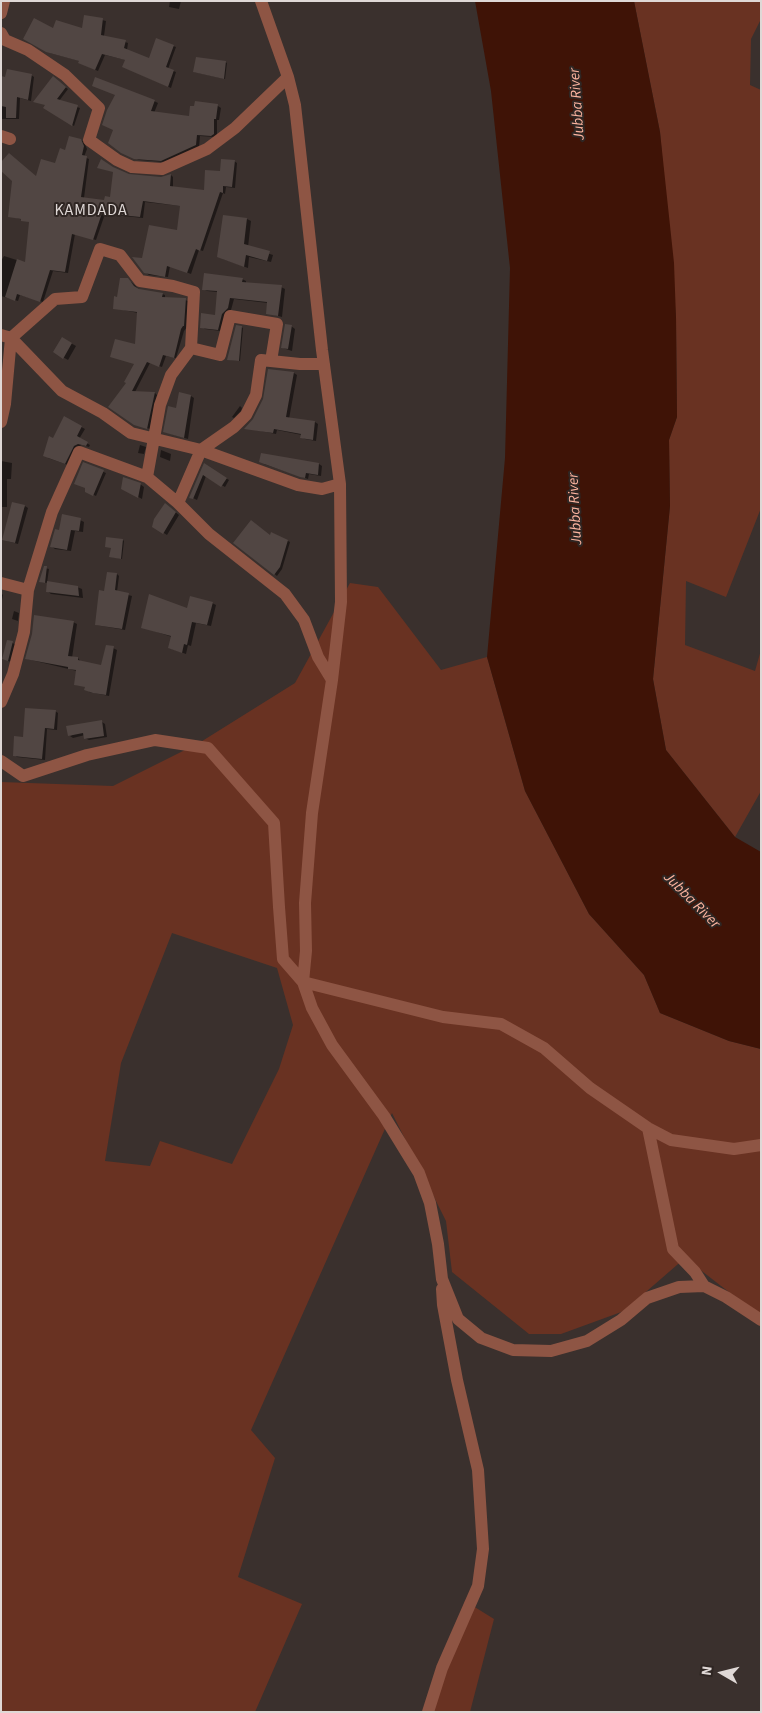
<!DOCTYPE html>
<style>
body{margin:0}
#map{position:relative;width:762px;height:1713px;overflow:hidden;background:#3a302d;font-family:"Source Sans 3",sans-serif}
canvas{display:block}
.frame{position:absolute;inset:0;border:2px solid #dfd8d6;pointer-events:none}
.north{position:absolute;left:697px;top:1648px;width:50px;height:50px;-webkit-text-stroke:4px #2f2623;paint-order:stroke;rotate:278deg;font-size:14px;font-weight:700;line-height:20px;text-align:center;color:#dfd8d6}
.north::after{content:'';display:block;margin:auto;width:18px;height:22px;background:#dfd8d6;clip-path:polygon(50% 0,100% 100%,50% 72%,0 100%)}
</style>
<div id="map">
<canvas width="762" height="1713"></canvas>
<div class="frame"></div>
<div class="north">N</div>
</div>
<script>
const g = document.querySelector('canvas').getContext('2d');
g.lineJoin = 'round';
function fill(path, color) { g.fillStyle = color; g.fill(path, 'evenodd'); }
const toPath = rows => new Path2D(rows.map(r => 'M' + r).join(''));
function stroke(path, color, width, dash) { g.strokeStyle = color; g.lineWidth = width; g.lineCap = dash ? 'butt' : 'round'; g.setLineDash(dash || []); g.stroke(path); }
function drawText(font, color, halo, rows, align = 'center') {
  g.font = font + ' "Source Sans 3",sans-serif'; g.lineWidth = 4; g.setLineDash([]); g.textBaseline = 'middle'; g.strokeStyle = halo; g.fillStyle = color; for (const [text, x, y, turn = 0] of rows) {
    g.save(); g.translate(x, y); g.rotate((+turn || 0) * Math.PI / 180); g.textAlign = isNaN(turn) ? turn : align; if (halo) g.strokeText(text, 0, 0); g.fillText(text, 0, 0); g.restore();
  }
}
const green = toPath([
 [634,1,761,1,761,19,751,39,750,85,761,90,761,508,726,597,686,581,685,645,755,671,761,650,761,791,735,837,666,750,653,679,670,506,669,440,677,417,676,318,660,132],
 [350,583,378,587,441,670,487,657,525,791,589,914,644,975,660,1013,729,1041,761,1049,761,1317,685,1258,624,1311,561,1334,529,1334,452,1272,446,1221,392,1113,251,1430,275,1458,238,1577,302,1604,255,1712,1,1712,1,782,113,786,199,743,295,683],
 [172,933,277,968,293,1025,279,1069,232,1164,160,1141,150,1166,105,1161,121,1063],
 [465,1601,494,1619,470,1712,424,1712]
]);
const water = toPath([
 [475,1,634,1,660,132,674,263,676,318,677,417,669,440,670,506,653,679,666,750,735,837,761,852,761,1049,729,1041,660,1013,644,975,589,914,525,791,487,657,505,458,510,268,491,91]
]);
const shadow = toPath([
 [170,1,181,1,179,9,169,7],
 [85,16,106,21,104,36,125,42,128,43,127,50,149,60,173,46,176,47,168,69,176,72,171,88,126,68,126,60,105,55,98,71,82,64,80,61,50,53,25,39,54,30,83,30],
 [225,62,227,63,225,79,194,72],
 [31,75,34,77,31,101,20,98,19,119,1,119,1,77,6,79],
 [55,80,68,89,59,101,80,108,74,126,45,108],
 [154,101,158,103,154,113,190,118,196,102,218,106,221,108,219,120,217,120,217,136,215,137,200,136,199,147,165,162,139,160,126,154],
 [81,140,84,142,87,149,84,157,89,159,84,198,105,201,111,199,115,169,129,176,162,178,171,175,173,177,173,188,206,191,222,172,234,161,237,163,235,188,226,187,225,194,223,193,203,251,199,250,191,274,170,266,168,277,149,275,145,272,143,259,178,232,181,206,145,202,143,218,105,214,96,240,75,234,68,273,53,271,43,302,20,295,18,301,1,296,1,261,4,256,26,263,31,222,9,216,37,178,55,164,66,152],
 [247,219,251,221,248,247,273,255,271,262,249,257,248,268,223,259],
 [242,279,246,281,246,283,281,287,285,289,282,317,267,313,268,303,234,299,231,310,221,331,205,329,202,327,216,316,218,292,207,291,203,289],
 [131,282,140,290,162,294,165,295,165,298,185,300,188,301,187,327,184,331,176,358,166,356,162,367,150,363,135,392,155,393,157,395,150,429,135,424,128,383,135,364,138,313,114,308,118,298],
 [291,326,295,329,292,351,283,348],
 [241,327,243,328,240,361,230,360,229,360],
 [62,338,76,346,68,360,54,352],
 [269,370,294,373,297,375,289,419,315,422,318,424,316,441,305,439,301,437,302,435,277,430,276,434,246,428,254,420,264,399],
 [191,396,194,398,188,439,165,432,177,409],
 [240,406,242,408,241,411,234,418,232,417],
 [65,418,85,429,79,439,90,445,89,447,82,445,77,447,68,465,48,458,54,439],
 [140,445,146,447,144,454,138,453],
 [161,450,171,454,170,461,160,457],
 [1,461,12,463,11,479,7,479,7,507,1,507],
 [84,464,106,473,96,496,86,491],
 [264,464,319,464,322,466,321,476,309,474,308,479],
 [205,465,229,480,225,487,206,476,197,500,191,497],
 [140,484,144,487,142,499,122,488],
 [25,506,28,508,18,544,7,541],
 [169,507,179,515,167,535,153,526],
 [80,520,84,522,83,532,75,531,71,551,55,549,51,546,60,531],
 [272,533,290,542,282,569,277,576,235,543,274,540],
 [123,540,124,541,122,559,112,557],
 [45,568,49,569,47,583,77,587,82,589,83,598,51,594,47,591,48,583,40,582],
 [117,574,119,576,117,592,132,596,125,630,96,625,105,592],
 [1,593,3,595,1,605],
 [212,603,216,605,211,626,196,623,191,646,188,645,186,654,169,648,172,637,142,627,188,610],
 [14,611,19,613,18,621,12,619],
 [73,622,77,624,72,658,78,658,81,662,102,667,113,648,117,650,109,696,89,692,91,687,75,685,77,671,27,659],
 [8,641,17,645,12,662,8,661],
 [55,711,58,713,57,730,47,729,45,760,17,757,14,755,25,738],
 [102,722,105,724,107,737,89,740,85,738,85,735,73,738,70,736]
]);
const building = toPath([
 [84,15,103,18,101,35,126,40,124,48,149,58,156,38,174,45,166,67,174,70,168,87,122,67,125,60,102,54,95,70,78,63,79,61,46,52,23,39,34,18,53,28,56,20,82,28],
 [196,57,226,61,224,79,193,72],
 [7,69,32,74,28,100,17,97,16,118,6,118,6,107,1,106,1,76,5,77],
 [53,76,66,87,57,99,78,105,72,126,43,108,45,105,33,102],
 [95,77,155,100,151,111,189,116,190,106,194,106,195,101,218,104,216,119,214,119,214,134,211,136,197,135,196,145,161,161,134,159,121,153,108,143,113,130,102,125,107,110,115,95,92,86],
 [69,136,81,139,84,146,82,155,87,156,81,197,104,200,105,196,110,197,113,172,97,168,101,159,113,167,129,174,161,177,171,174,170,186,204,190,205,170,220,171,221,159,235,160,232,187,223,186,223,193,220,192,200,251,196,249,187,273,167,266,165,277,144,273,132,257,142,258,149,225,177,230,180,206,143,201,140,217,102,213,93,240,72,234,65,272,50,270,40,302,17,294,15,301,5,297,17,259,25,262,29,222,21,221,21,219,8,217,12,181,1,171,1,162,9,153,36,176,41,159,55,163,60,148,65,150],
 [223,215,247,218,244,244,270,251,267,261,246,255,244,267,217,257],
 [204,273,243,278,242,282,282,285,278,316,266,314,267,302,230,298,228,308,222,314,218,330,200,328,201,313,215,315,217,291,202,290],
 [120,278,128,278,134,286,139,289,163,293,162,297,186,298,184,326,183,326,181,329,174,358,163,355,159,367,147,362,132,391,155,392,147,429,134,425,108,407,126,383,124,382,134,364,110,357,115,339,135,344,137,312,113,309,114,296,117,297],
 [285,324,292,325,288,349,281,348],
 [236,325,242,326,239,361,227,360],
 [62,337,72,343,63,359,53,352],
 [268,369,294,372,286,417,315,421,313,440,300,438,301,434,274,429,273,433,244,429,253,419,263,399],
 [179,392,191,395,184,438,163,432,168,406,176,408],
 [64,416,82,426,77,436,88,442,86,446,78,444,74,446,65,464,43,456,49,436,53,438],
 [261,453,319,463,318,475,306,473,305,478,300,477,259,462],
 [83,462,104,470,93,496,85,492,85,488,74,484],
 [204,463,227,478,221,487,203,475,193,499,189,498],
 [123,477,141,483,138,498,121,489],
 [12,502,25,505,15,543,2,540],
 [165,503,176,512,163,534,152,527,154,519],
 [62,514,81,518,79,531,71,530,67,550,50,547,55,529,59,530],
 [251,520,270,535,271,532,288,540,280,567,274,575,233,543],
 [106,537,123,539,121,559,109,557,111,548,105,547],
 [44,566,47,566,45,583,39,582],
 [107,572,117,573,115,590,129,593,122,629,95,625,99,590,104,591],
 [47,581,78,586,79,596,46,592],
 [149,594,187,608,190,596,213,602,207,625,192,622,187,645,184,644,182,653,168,648,171,636,141,628],
 [34,615,74,621,68,656,78,657,78,660,101,665,106,645,114,646,106,695,93,693,84,690,85,687,74,685,76,670,68,669,68,667,25,659,32,634],
 [7,640,13,641,8,661,2,659],
 [25,708,56,710,54,729,45,728,42,759,13,756,14,736,23,737],
 [102,720,104,736,84,739,83,733,68,736,66,726]
]);
const minor = toPath([
 [261,1,288,77,295,105,322,350,340,484,341,602,332,680],
 [1,13,4,1],
 [1,33,5,40,28,50,65,75,99,108,89,140,117,160,132,167,162,169,207,149,235,128,288,77],
 [1,136,10,139],
 [1,335,11,338,62,391,103,413,131,433,201,450,298,485,322,489,340,484],
 [1,422,5,404,11,338,55,299,82,297,100,249,120,255,140,281,173,286,194,292,191,348],
 [147,477,160,405,171,375,191,348,220,355,230,316,277,324,271,361],
 [178,503,201,450,234,427,246,415,256,395,261,360,300,364,324,364],
 [1,583,28,590,52,512,79,452,147,477,178,503,209,534,285,594,304,620,318,657,332,680,312,813,305,903,306,951,303,982,312,1008,332,1045,384,1116,419,1173,430,1203,438,1244,442,1279,458,1319,481,1338,513,1350,551,1351,587,1341,621,1320,647,1298,679,1287,704,1286,726,1297,761,1320],
 [1,702,13,674,24,632,28,590],
 [1,761,23,776,87,755,155,740,208,748,274,823,279,907,283,959,303,982,443,1017,501,1024,544,1048,590,1088,648,1128,671,1140,734,1149,761,1145],
 [648,1128,673,1249,695,1272,704,1286],
 [428,1712,442,1668,478,1586,483,1549,478,1470,457,1380,443,1305,442,1289]
]);
const waterNames = [
 ["Jubba River",578,104,-94],
 ["Jubba River",576,509,-93],
 ["Jubba River",691,901,45]
];
const quarterNames = [
 ["KAMDADA",91,211]
];
fill(green, '#693222');
fill(water, '#3f1306');
fill(shadow, '#0007');
fill(building, '#514643');
stroke(minor, '#8e5544', 12);
drawText('italic 15px', '#fcb49f', '#2f2623', waterNames);
g.letterSpacing = '1px';
drawText('16px', '#dfd8d6', '#2f2623', quarterNames);
g.letterSpacing = '0px';
</script>
